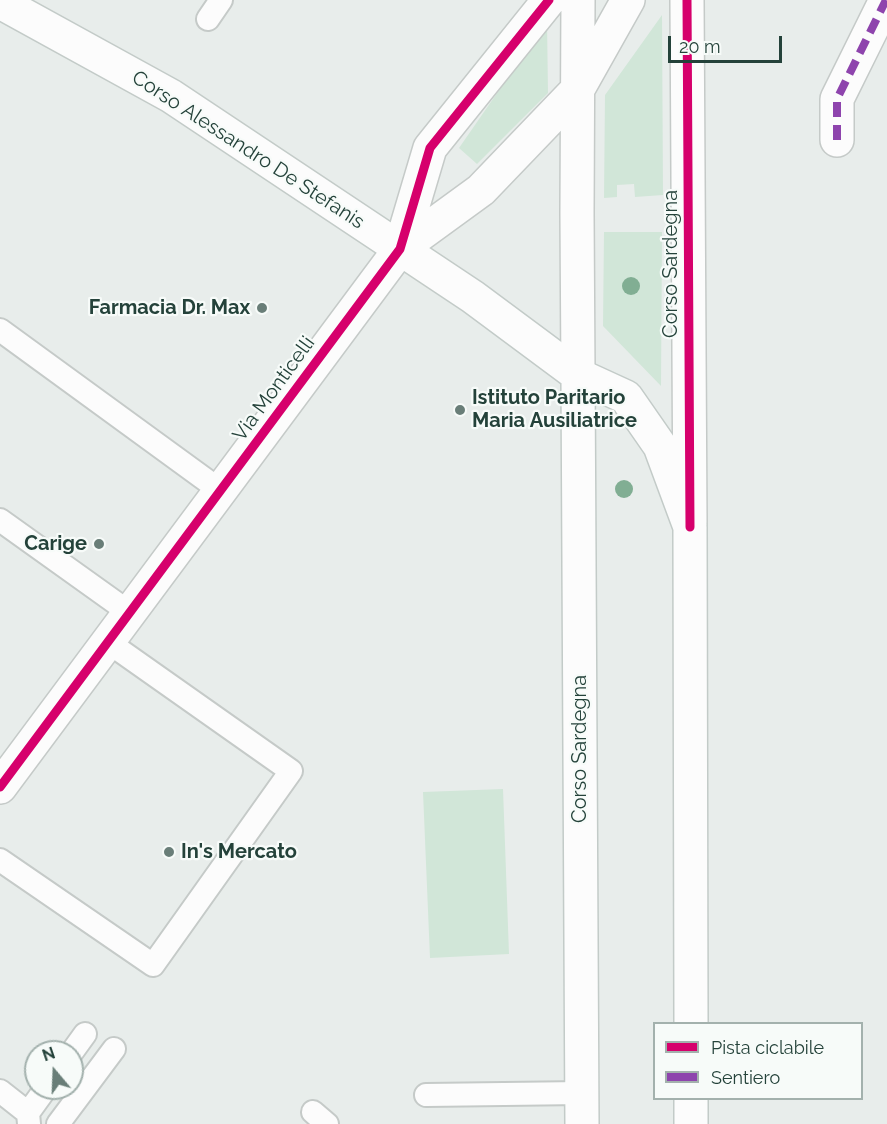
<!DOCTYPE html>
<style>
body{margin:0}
#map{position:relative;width:887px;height:1124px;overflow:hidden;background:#e8edeb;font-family:Raleway,sans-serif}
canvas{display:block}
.legend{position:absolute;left:653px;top:1022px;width:210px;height:78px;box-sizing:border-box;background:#f7fbf9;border:2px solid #a3b1ad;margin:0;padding:8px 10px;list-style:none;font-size:18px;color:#24423a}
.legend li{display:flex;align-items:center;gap:12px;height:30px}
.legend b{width:30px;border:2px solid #a3b1ad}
.north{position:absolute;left:24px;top:1040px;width:60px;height:60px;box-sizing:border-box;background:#f7fbf9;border:2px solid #a3b1ad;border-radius:50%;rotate:341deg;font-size:16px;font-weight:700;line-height:24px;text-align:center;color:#24423a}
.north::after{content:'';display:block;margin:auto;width:21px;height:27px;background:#697e78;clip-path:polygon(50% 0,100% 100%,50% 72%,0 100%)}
.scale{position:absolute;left:668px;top:36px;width:114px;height:27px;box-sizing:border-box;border:3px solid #24423a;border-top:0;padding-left:8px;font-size:18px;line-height:21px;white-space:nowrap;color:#24423a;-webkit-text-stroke:4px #f7fbf9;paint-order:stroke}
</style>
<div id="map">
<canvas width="887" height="1124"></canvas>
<ul class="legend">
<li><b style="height:8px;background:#d6006c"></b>Pista ciclabile</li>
<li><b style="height:8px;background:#8e44ad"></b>Sentiero</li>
</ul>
<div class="north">N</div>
<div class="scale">20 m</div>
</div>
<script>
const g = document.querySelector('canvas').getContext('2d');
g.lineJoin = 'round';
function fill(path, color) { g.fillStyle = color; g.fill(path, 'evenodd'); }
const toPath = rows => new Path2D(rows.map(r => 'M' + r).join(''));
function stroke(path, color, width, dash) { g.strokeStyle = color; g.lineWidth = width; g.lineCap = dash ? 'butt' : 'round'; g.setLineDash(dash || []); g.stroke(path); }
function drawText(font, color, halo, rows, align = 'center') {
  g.font = font + ' Raleway,sans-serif'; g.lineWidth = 4.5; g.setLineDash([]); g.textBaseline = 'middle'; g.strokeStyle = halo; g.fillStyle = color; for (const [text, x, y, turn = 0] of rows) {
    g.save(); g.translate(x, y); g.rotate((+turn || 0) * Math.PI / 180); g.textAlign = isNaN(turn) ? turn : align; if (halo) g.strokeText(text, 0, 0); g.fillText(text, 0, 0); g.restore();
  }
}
const green = toPath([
 [662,15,663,195,635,197,634,184,617,185,617,197,604,198,605,95],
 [547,21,548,93,477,164,459,148],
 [604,232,662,232,661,386,603,326],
 [503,789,509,954,430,958,423,792]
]);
const service = toPath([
 [208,19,221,0],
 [0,330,221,491],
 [0,520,130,613],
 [0,860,153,965,291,771,108,642],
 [72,1052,85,1034],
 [0,1091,28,1113],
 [426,1095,582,1093],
 [313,1112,327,1124],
 [29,1124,28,1113,46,1088],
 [58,1124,114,1049]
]);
const pedestrian = toPath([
 [837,140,837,99,886,0]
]);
const tertiary = toPath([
 [578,0,577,213,578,375],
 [687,0,690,522],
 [400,249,481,190,578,89,628,0],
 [0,787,400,249,430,148,549,0]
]);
const secondary = toPath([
 [0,2,171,96,473,297,578,375,626,397,660,446,690,527,691,1024],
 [578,375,582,1124],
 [691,1124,691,1098]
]);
const quiet = toPath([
 [837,140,837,99,886,0]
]);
const cycleway = toPath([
 [687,0,690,527],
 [0,787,400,249,430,148,549,0]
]);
const trees = [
 [631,286],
 [624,489]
];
const markers = [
 [262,308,6,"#697e78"],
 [460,410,6,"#697e78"],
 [99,544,6,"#697e78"],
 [169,852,6,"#697e78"]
];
const streetNames = [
 ["Corso Alessandro De Stefanis",248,150,33],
 ["Corso Sardegna",671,264,-90],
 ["Via Monticelli",274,389,-54],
 ["Corso Sardegna",580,749,-90]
];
const poiNames = [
 ["Farmacia Dr. Max",250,308],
 ["Istituto Paritario",472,398,"left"],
 ["Maria Ausiliatrice",472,421,"left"],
 ["Carige",87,544],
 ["In's Mercato",181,852,"left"]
];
fill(green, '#d1e6d8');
stroke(service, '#c5cac8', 26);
stroke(pedestrian, '#c5cac8', 36);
stroke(tertiary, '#c5cac8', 36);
stroke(secondary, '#c3cbc8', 36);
stroke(service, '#fcfcfc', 22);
stroke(pedestrian, '#fcfcfc', 33);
stroke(tertiary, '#fcfcfc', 33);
stroke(secondary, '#fcfcfc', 33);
stroke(quiet, '#8e44ad', 8, [15, 8]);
stroke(cycleway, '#d6006c', 9);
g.fillStyle = '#81ae93';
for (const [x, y] of trees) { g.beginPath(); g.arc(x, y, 9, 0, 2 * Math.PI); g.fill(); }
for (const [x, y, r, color] of markers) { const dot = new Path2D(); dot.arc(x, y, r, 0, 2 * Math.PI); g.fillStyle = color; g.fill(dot); stroke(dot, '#f7fbf9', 2); }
drawText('20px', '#24423a', '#f7fbf9', streetNames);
drawText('bold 20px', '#24423a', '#f7fbf9', poiNames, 'right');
</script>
